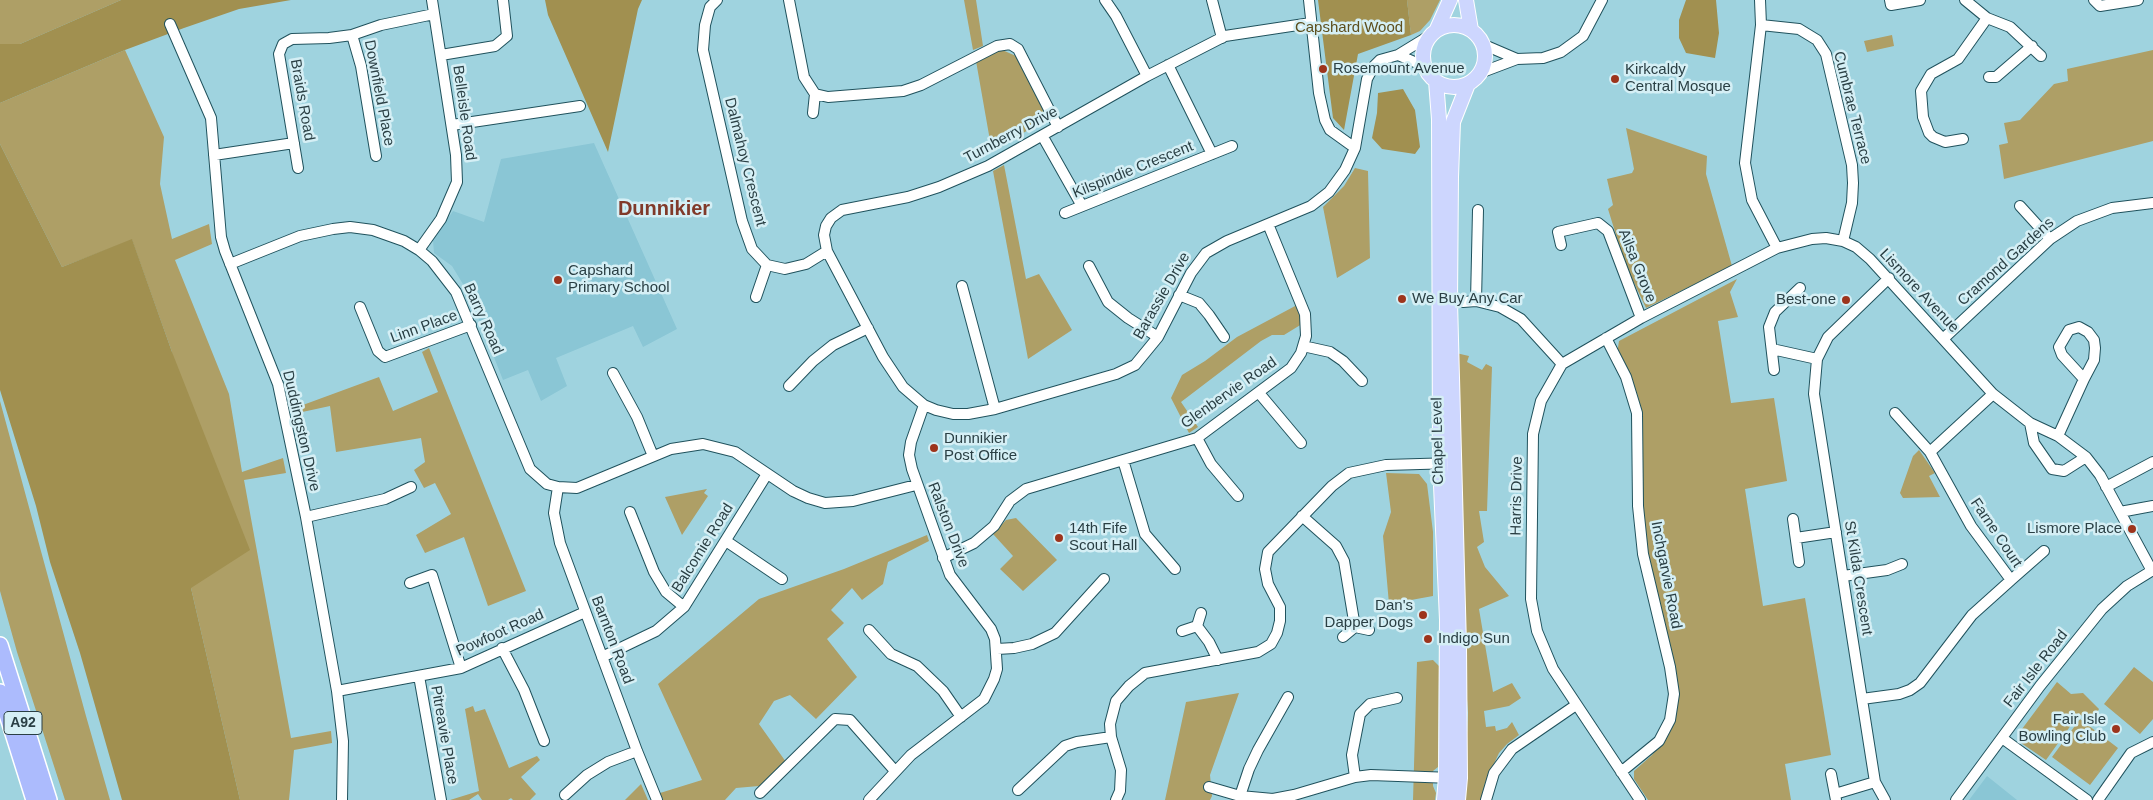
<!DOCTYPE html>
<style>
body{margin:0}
canvas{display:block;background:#9fd3df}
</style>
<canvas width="2153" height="800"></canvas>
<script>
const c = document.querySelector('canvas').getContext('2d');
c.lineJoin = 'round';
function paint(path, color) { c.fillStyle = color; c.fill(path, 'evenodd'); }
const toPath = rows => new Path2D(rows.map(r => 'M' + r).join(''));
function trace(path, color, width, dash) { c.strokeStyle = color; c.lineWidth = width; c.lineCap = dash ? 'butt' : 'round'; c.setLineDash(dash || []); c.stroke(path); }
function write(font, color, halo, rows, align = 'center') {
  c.font = font + ' Helvetica,sans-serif'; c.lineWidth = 5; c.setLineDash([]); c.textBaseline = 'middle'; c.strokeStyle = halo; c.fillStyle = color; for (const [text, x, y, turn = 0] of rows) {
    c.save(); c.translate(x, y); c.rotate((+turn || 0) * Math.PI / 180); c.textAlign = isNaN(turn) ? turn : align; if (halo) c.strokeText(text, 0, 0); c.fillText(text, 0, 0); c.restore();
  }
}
const built = toPath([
 [594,143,677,329,643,347,633,326,556,358,567,386,541,401,528,370,503,380,469,294,452,266,434,253,433,240,453,211,484,222,501,159],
 [1987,776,2017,800,1969,800]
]);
const green = toPath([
 [0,0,121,0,20,44,0,44],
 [964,0,976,0,983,46,973,50],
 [1407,0,1440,0,1430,20,1420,31,1411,35],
 [1892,35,1894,46,1867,52,1864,41],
 [1000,49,1016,56,1048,114,1043,121,992,152,976,61],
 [125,50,164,137,160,184,172,239,209,224,212,244,175,260,229,394,242,472,283,458,286,473,244,480,291,738,331,731,332,743,294,750,289,800,240,800,191,588,172,352,132,240,62,267,0,144,0,103],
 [2153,50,2153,141,2004,179,1999,145,2008,143,2004,123,2020,120,2054,84,2068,81,2067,69],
 [1626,128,1707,156,1706,174,1732,266,1646,308,1625,264,1608,209,1613,205,1607,179,1632,173,1634,169],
 [1004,165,1026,279,1039,274,1072,330,1028,359,993,171],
 [1355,168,1368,171,1370,258,1337,278,1323,207,1344,186],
 [1737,279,1730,292,1738,317,1718,321,1731,403,1774,398,1787,481,1745,489,1763,606,1805,598,1831,755,1785,764,1791,800,1648,800,1634,779,1634,771,1652,755,1668,735,1676,714,1679,689,1645,549,1642,519,1642,428,1638,396,1617,354,1619,341],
 [1297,305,1302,324,1284,335,1272,335,1261,341,1181,402,1198,427,1189,433,1171,398,1182,375,1205,361,1237,337],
 [429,348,526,591,488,606,464,537,425,553,416,535,451,514,435,483,424,488,414,470,425,462,421,438,336,452,330,406,293,414,292,409,379,377,393,411,438,392,422,352],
 [1456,353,1469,356,1467,362,1482,370,1486,364,1492,367,1487,511,1479,511,1484,542,1477,547,1485,567,1509,596,1479,609,1493,692,1512,683,1521,698,1509,706,1484,711,1486,727,1495,726,1496,731,1507,728,1512,722,1519,735,1507,744,1499,753,1485,783,1481,800,1464,800,1468,713,1463,645,1459,405],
 [0,401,86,716,110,800,65,800,17,652,0,591],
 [1919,450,1935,473,1929,476,1940,497,1903,498,1900,493,1913,456],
 [1386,473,1419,474,1427,484,1433,532,1433,596,1389,604,1383,536,1391,512],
 [707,489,704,493,708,496,682,535,665,497],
 [1016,518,1057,560,1023,591,1000,569,1013,556,993,534,1006,520],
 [927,535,929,541,888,562,883,584,862,600,852,588,831,610,844,623,827,639,857,677,816,719,790,695,774,701,759,724,786,762,759,786,736,788,725,800,663,800,660,793,702,780,658,684,759,599,844,569],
 [1433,660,1439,666,1438,767,1433,771,1433,786,1436,793,1435,800,1413,800,1417,662],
 [2134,667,2153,682,2153,719,2140,734,2104,704],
 [2057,682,2071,694,2083,693,2099,709,2092,722,2079,714,2046,760,2021,743,2022,729],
 [1239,693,1210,775,1212,796,1210,800,1165,800,1186,702],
 [473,706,475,712,485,709,509,768,537,756,540,760,521,777,536,794,530,800,513,800,511,798,508,800,482,800,478,794,469,800,450,800,479,791,465,709],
 [2080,719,2118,748,2090,785,2052,757],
 [641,784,648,800,625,800]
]);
const forest = toPath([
 [121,0,291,0,239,9,184,28,125,50,0,103,0,44,20,44],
 [545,0,642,0,638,9,608,152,548,15],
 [1318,0,1407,0,1411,35,1358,54,1344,130,1333,118],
 [1686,0,1716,0,1719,33,1715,58,1686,53,1679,38,1679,20],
 [1403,89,1415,110,1420,147,1415,154,1382,149,1372,138,1377,113,1378,93],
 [0,144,62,267,132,239,172,352,250,550,191,588,240,800,122,800,80,653,50,562,36,506,0,390]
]);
const minor = toPath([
 [717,0,710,7,705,25,703,50,742,221,752,249,767,265,785,269,806,264,827,251],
 [789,0,804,77,815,94,828,97,903,91,921,85,997,46,1010,44,1018,49,1058,127],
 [1105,0,1116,16,1147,76],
 [1212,0,1222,38],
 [1309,0,1319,93,1325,120,1330,130,1355,148],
 [1760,0,1761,25,1745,163,1752,200,1777,248],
 [1890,0,1891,5,1920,0],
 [1965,0,1987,18,2010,27,2041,56],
 [2094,0,2100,6,2138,0],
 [1311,23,1225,36,1147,76,988,166,939,187,908,197,842,210,831,218,826,226,824,235,827,251,883,357,903,387,924,405,936,410,953,414,968,414,995,409,1116,374,1135,365,1158,337,1191,273,1206,253,1227,241,1311,206,1329,192,1345,170,1355,148,1367,79,1374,66,1380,60,1398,55,1429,36],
 [170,24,211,118,221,237,225,251,278,384,306,517,337,691,343,741,342,800],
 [1761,25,1799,29,1817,40,1826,54,1852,165,1853,183,1852,203,1843,241],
 [352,35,361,66,376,156],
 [1482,44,1517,59],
 [441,55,495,46,507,36,503,0],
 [1398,55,1424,66],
 [1168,65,1212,154],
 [1480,73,1517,59,1543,58,1561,52,1583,36,1602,0],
 [1989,77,1996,77,2032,46],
 [813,113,815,94],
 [452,125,580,106],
 [1043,137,1082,206],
 [1963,139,1945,142,1933,137,1929,133,1923,117,1921,91,1931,74,1958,59,1987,18],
 [214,155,294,143],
 [298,168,279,54,283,44,292,39,329,38,352,35,381,25,434,14],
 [2020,206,2050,239],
 [1065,213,1232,146],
 [1561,245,1558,232,1598,223,1608,231,1641,318],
 [419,250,441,219,457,182,456,155,432,0],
 [230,264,300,236,333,229,350,227,373,230,404,241,419,250,432,261,456,292,530,469,547,484,558,487,577,488,671,449,703,444,735,452,793,491,808,498,825,503,853,501,916,485],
 [1089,266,1108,302,1128,318,1158,337],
 [962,286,995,409],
 [1179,295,1199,303,1209,315,1224,337],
 [756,297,767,265],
 [1476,301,1478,210],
 [1463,302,1476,301,1500,307,1521,319,1562,364],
 [360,307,378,351,385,357,471,325],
 [1606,338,1626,377,1637,413,1638,506,1643,554,1670,667,1674,694,1670,720,1659,741,1621,772],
 [1943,339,2050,239,2077,221,2112,208,2153,203],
 [1303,346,1330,352,1343,361,1362,381],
 [1772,349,1817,359],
 [1774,370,1769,327,1775,312,1800,288],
 [613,373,637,417,653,456],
 [789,386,813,361,833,345,868,328],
 [1259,393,1301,443],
 [2030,423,2034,443,2052,469,2064,471,2086,457],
 [2058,436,2084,379,2062,355,2059,347,2069,330,2079,327,2088,332,2094,340,2095,348,2094,360,2084,379],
 [1197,438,1211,464,1238,496],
 [1930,452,1993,394],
 [1123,460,1145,534,1175,569],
 [558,487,554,513,560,543,637,751,657,800],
 [2106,487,2153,462],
 [630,512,654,572,666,592,684,607],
 [2120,512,2153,506],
 [1302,516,1336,546,1344,561,1355,627],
 [306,517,385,499,411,487],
 [1793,519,1799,562],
 [1796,538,1836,532],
 [726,541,782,579],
 [943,558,974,543,994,526,1010,501,1026,489,1197,438,1291,368,1301,353,1306,336,1305,314,1268,224],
 [1843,576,1887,570,1902,564],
 [2011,580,2044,551],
 [410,583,432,575,461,668],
 [1197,626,1209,642,1218,660],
 [869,630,891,654,917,666,943,691,961,717],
 [1182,631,1197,626,1201,613],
 [1343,637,1355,627,1369,630],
 [502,648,524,690,544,741],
 [997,649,1014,648,1032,644,1055,633,1104,579],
 [602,657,656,631,684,607,767,474],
 [419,676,441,800],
 [337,691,461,668,585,612],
 [1862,699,1899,694,1910,690,1920,683,1972,615,2011,580,1971,526,1930,452,1895,413],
 [2002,738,2087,800],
 [1831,774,1836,800],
 [1355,777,1352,755,1360,714,1370,704,1397,698],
 [1209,787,1240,796,1273,799,1294,795,1355,777,1371,775,1452,778],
 [1018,790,1065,746,1077,742,1111,737],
 [760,793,835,719,850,720,895,771],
 [1835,794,1875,782],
 [565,795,587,775,608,762,637,751],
 [1240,796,1249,769,1258,750,1288,697],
 [869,800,911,755,984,699,994,679,997,669,995,639,991,629,950,575,912,469,909,455,911,442,924,405],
 [1116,800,1120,791,1121,770,1111,737,1110,724,1116,701,1129,686,1145,673,1258,652,1271,644,1277,633,1280,621,1280,607,1268,584,1265,569,1268,552,1332,486,1349,473,1386,465,1454,463],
 [1486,800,1494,773,1512,749,1576,705],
 [1640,800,1553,669,1537,631,1531,599,1533,434,1541,401,1562,364,1641,318,1777,248,1812,239,1826,238,1843,241,1856,247,1870,259,1993,394,2030,423,2058,436,2086,457,2100,475,2152,571],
 [1885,800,1875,782,1814,394,1817,359,1828,337,1889,278],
 [1956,800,2040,686,2102,609,2127,586,2153,570],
 [2098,800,2131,753,2153,742]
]);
const major = toPath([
 [1466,0,1471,30],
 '1423 56a31 31 0 1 1 62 0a31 31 0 1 1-62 0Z',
 [1437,29,1450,0],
 [1436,81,1439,119,1440,463,1447,620,1446,777,1444,800],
 [1458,800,1460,778,1459,646,1450,301,1451,177,1453,122,1468,84]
]);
const highway = toPath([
 [0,645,49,800],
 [0,692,34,800]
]);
const markers = [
 [1323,69,5,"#9d341c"],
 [1615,79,5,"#9d341c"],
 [558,280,5,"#9d341c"],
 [1402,299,5,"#9d341c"],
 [1846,300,5,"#9d341c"],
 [934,448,5,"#9d341c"],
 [2132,529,5,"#9d341c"],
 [1059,538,5,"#9d341c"],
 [1423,615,5,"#9d341c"],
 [1428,639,5,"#9d341c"],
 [2116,729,5,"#9d341c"]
];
const shields = [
 [23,723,38]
];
const shieldNames = [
 ["A92",23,723]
];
const parkNames = [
 ["Capshard Wood",1349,28]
];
const poiNames = [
 ["Rosemount Avenue",1333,69],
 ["Kirkcaldy",1625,70],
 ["Central Mosque",1625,87],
 ["Capshard",568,271],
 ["Primary School",568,288],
 ["We Buy Any Car",1412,299],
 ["Best-one",1836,300,"right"],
 ["Dunnikier",944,439],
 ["Post Office",944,456],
 ["14th Fife",1069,529],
 ["Scout Hall",1069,546],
 ["Lismore Place",2122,529,"right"],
 ["Dan's",1413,606,"right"],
 ["Dapper Dogs",1413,623,"right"],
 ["Indigo Sun",1438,639],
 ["Fair Isle",2106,720,"right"],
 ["Bowling Club",2106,737,"right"]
];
const streetNames = [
 ["Downfield Place",379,93,79],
 ["Braids Road",302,100,80],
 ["Cumbrae Terrace",1852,108,76],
 ["Belleisle Road",464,113,82],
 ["Turnberry Drive",1011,135,-28],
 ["Dalmahoy Crescent",745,162,76],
 ["Kilspindie Crescent",1133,170,-22],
 ["Cramond Gardens",2006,262,-42],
 ["Ailsa Grove",1637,266,68],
 ["Lismore Avenue",1919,291,47],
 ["Barassie Drive",1162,296,-60],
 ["Barry Road",483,319,66],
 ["Linn Place",424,327,-20],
 ["Glenbervie Road",1229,393,-35],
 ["Duddingston Drive",301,431,77],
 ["Chapel Level",1438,441,-91],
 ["Harris Drive",1517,496,-89],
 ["Ralston Drive",948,525,69],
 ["Farne Court",1996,533,56],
 ["Balcomie Road",703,548,-58],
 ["Inchgarvie Road",1666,575,79],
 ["St Kilda Crescent",1858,578,81],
 ["Powfoot Road",500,633,-24],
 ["Barnton Road",612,640,69],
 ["Fair Isle Road",2036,669,-52],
 ["Pitreavie Place",444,735,80]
];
const districtNames = [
 ["Dunnikier",664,209]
];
paint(built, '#8ac6d5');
paint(green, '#ae9f66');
paint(forest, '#a19050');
trace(minor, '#20525d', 12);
trace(major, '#fff', 16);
trace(highway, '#fff', 18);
trace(minor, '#fff', 10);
trace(major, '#cdd6fe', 14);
trace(highway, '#acbbfd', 15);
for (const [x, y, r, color] of markers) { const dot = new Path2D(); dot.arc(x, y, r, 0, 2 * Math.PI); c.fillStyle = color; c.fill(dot); trace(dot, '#d5eff5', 2); }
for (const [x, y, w] of shields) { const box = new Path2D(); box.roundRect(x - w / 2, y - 11.5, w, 23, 4); c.fillStyle = '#d5eff5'; c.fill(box); trace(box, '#2a3f44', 1); }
write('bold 14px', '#2a3f44', null, shieldNames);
write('15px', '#5d4f1e', '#d5eff5', parkNames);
write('15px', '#2a3f44', '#d5eff5', poiNames, 'left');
write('15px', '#2a3f44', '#d5eff5', streetNames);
write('bold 20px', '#803a2a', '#d5eff5', districtNames);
</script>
